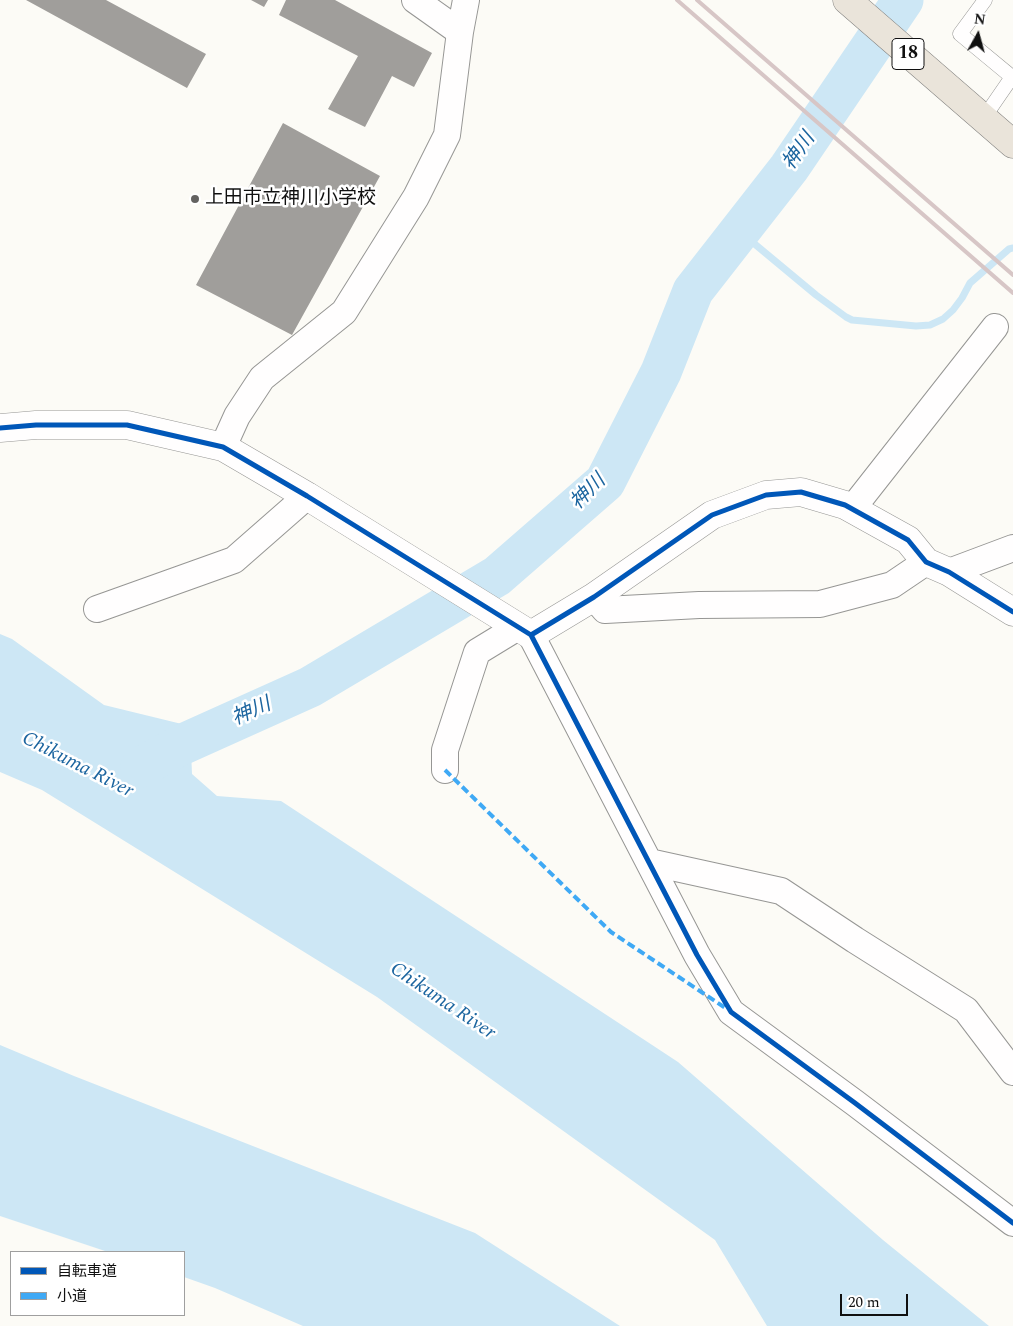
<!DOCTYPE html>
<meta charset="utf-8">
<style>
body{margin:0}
#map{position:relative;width:1013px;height:1326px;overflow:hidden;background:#fcfbf6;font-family:Spectral,"Noto Sans JP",serif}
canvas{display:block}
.legend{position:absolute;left:10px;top:1251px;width:175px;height:65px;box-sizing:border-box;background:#fff;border:1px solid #9f9f9f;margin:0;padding:6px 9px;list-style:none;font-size:15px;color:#101010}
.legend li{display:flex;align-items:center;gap:10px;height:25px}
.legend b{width:25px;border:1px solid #9f9f9f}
.north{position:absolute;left:953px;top:10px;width:50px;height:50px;-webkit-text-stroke:4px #fff;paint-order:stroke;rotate:7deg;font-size:14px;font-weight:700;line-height:20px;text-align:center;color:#101010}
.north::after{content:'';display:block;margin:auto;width:18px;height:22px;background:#101010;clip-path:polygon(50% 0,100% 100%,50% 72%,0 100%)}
.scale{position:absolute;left:840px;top:1294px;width:68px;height:22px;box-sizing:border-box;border:2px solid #101010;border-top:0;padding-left:6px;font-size:15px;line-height:18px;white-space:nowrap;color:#101010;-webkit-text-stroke:4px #fff;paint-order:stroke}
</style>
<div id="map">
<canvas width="1013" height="1326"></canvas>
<ul class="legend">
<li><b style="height:6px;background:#0057b8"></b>自転車道</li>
<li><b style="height:6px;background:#3fa9f5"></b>小道</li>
</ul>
<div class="north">N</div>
<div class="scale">20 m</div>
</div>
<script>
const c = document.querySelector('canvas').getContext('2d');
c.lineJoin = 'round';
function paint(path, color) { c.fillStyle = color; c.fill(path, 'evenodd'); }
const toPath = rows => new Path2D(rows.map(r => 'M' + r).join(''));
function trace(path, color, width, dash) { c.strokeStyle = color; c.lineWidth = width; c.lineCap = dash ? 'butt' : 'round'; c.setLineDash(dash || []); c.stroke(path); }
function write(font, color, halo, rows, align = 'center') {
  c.font = font + ' Spectral,"Noto Sans JP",serif'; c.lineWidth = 5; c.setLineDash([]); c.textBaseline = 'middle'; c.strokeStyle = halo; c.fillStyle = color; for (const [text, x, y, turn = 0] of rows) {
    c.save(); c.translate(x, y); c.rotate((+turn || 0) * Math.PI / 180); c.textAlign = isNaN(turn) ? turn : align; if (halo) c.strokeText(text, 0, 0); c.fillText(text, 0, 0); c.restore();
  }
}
const water = toPath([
 [0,634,12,639,104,705,190,726,192,774,217,796,281,801,678,1062,883,1240,989,1326,767,1326,715,1240,377,997,42,790,0,772],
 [0,1045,74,1076,475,1233,620,1326,303,1326,215,1288,184,1277,184,1252,108,1252,0,1216]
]);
const stream = toPath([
 [739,231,816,295,846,317,852,320,916,326,930,325,943,319,953,310,962,298,970,283,1009,249,1013,248]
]);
const river = toPath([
 [141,767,181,745,310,687,497,576,605,482,661,372,693,291,789,168,903,0]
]);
const building = toPath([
 [26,0,106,0,206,54,187,88],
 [251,0,268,0,264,7],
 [286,0,335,0,432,53,414,87,392,76,365,127,328,109,358,56,279,15],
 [283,123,380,176,292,335,196,285]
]);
const service = toPath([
 [983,119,1012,77,960,34,985,0]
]);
const minor = toPath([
 [415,0,460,32],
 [223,447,237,416,262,378,344,312,416,197,447,135,460,32,466,0],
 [852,509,995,327],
 [949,572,1013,548],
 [594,597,605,610,699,605,820,604,892,585,926,562],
 [97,609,234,560,307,496],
 [531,635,697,955,731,1012,855,1103,1013,1223],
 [445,770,445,750,477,652,518,627],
 [649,862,781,891,855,940,966,1010,1013,1072]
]);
const tertiary = toPath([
 [0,428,36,425,127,425,223,447,307,496,531,635,594,597,712,515,766,495,801,492,845,505,908,540,926,562,949,572,1013,612]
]);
const trunk = toPath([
 [847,0,1013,144]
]);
const rail = toPath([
 [677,0,1013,293],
 [697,0,1013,275]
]);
const quiet = toPath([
 [445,770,611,932,727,1009]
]);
const cycleway = toPath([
 [0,428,36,425,127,425,223,447,307,496,531,635,697,955,731,1012,855,1103,1013,1223],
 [531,635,594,597,712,515,766,495,801,492,845,505,908,540,926,562,949,572,1013,612]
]);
const markers = [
 [195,199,5,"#636260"]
];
const shields = [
 [908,54,32]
];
const shieldNames = [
 ["18",908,54]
];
const poiNames = [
 ["上田市立神川小学校",205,199]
];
const waterNames = [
 ["神川",800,152,-55],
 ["神川",589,493,-45],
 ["神川",252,713,-24],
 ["Chikuma River",77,766,27],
 ["Chikuma River",442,1002,34]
];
paint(water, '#cde7f5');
trace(stream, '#cde7f5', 7);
trace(river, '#cde7f5', 41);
paint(building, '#a09e9b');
trace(service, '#969694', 15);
trace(minor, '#969694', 28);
trace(tertiary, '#969694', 29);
trace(trunk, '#848381', 29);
trace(service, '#fffefe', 14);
trace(minor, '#fffefe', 26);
trace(tertiary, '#fffefe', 28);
trace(trunk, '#eae4da', 28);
trace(rail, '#d7c6c6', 4);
trace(quiet, '#3fa9f5', 4, [8, 4]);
trace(cycleway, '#0057b8', 5);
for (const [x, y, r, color] of markers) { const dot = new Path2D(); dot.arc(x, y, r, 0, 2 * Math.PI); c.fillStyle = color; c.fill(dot); trace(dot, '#fff', 2); }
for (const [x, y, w] of shields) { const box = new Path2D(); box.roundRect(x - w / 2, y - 15.5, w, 31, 4); c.fillStyle = '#fff'; c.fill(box); trace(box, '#101010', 1); }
write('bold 18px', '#101010', null, shieldNames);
write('19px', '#101010', '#fff', poiNames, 'left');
write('italic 20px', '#1c659f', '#fff', waterNames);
</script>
